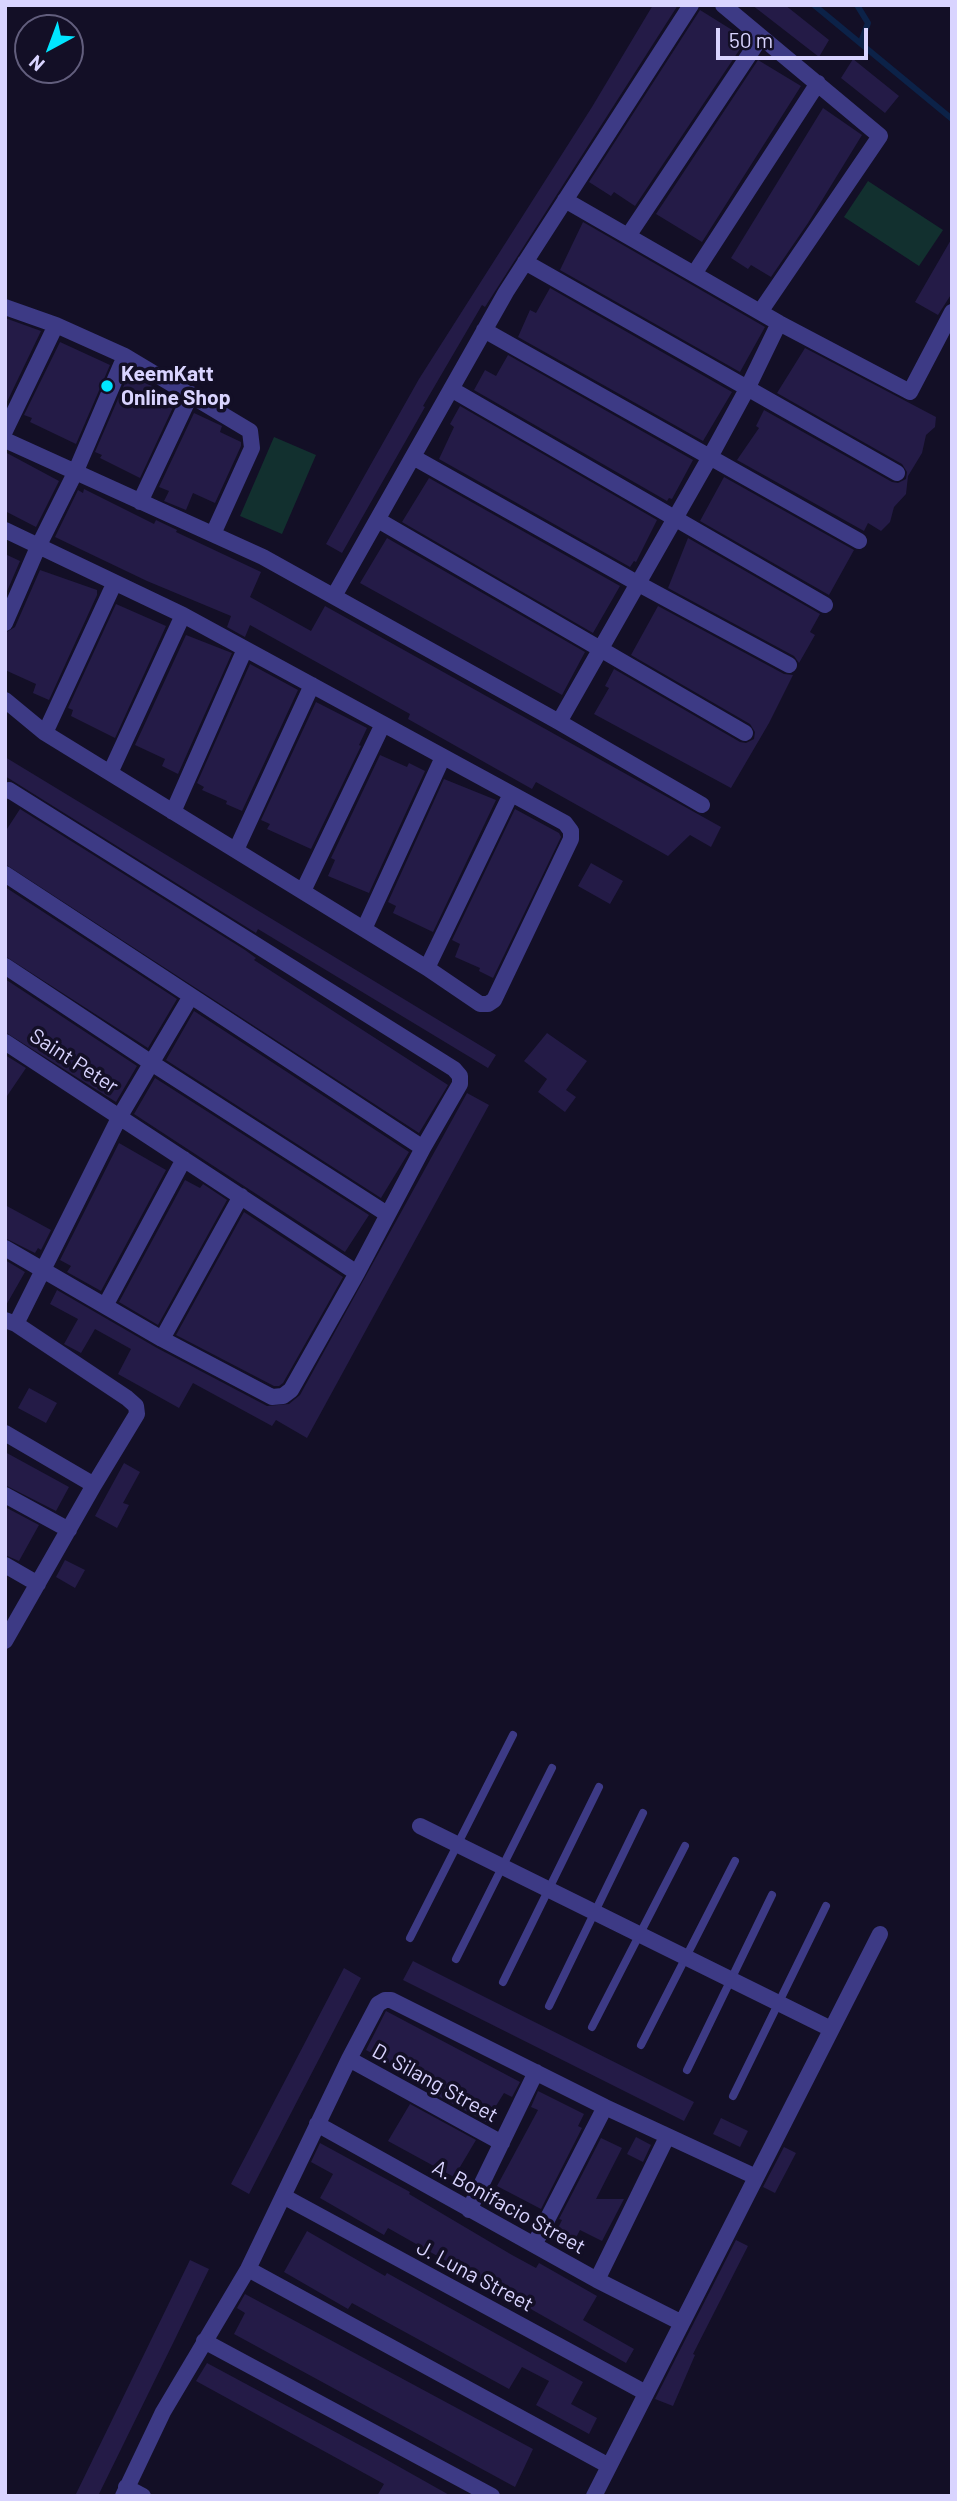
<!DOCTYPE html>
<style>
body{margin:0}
#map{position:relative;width:957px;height:2501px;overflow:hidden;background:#130f26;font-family:Barlow,sans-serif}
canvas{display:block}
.frame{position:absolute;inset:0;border:7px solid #d9d4ff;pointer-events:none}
.north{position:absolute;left:14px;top:14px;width:70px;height:70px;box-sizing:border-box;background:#130f26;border:2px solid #625e7d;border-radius:50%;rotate:221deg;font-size:19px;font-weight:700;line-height:28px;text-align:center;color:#d9d4ff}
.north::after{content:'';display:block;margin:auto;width:24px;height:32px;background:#00e5ff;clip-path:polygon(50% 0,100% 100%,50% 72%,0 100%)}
.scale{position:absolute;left:716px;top:28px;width:152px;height:32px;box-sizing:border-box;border:4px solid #d9d4ff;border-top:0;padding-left:9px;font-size:21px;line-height:24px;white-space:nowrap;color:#d9d4ff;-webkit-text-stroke:5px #130f26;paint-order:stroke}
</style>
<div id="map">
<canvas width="957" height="2501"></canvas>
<div class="frame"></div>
<div class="north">N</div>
<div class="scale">50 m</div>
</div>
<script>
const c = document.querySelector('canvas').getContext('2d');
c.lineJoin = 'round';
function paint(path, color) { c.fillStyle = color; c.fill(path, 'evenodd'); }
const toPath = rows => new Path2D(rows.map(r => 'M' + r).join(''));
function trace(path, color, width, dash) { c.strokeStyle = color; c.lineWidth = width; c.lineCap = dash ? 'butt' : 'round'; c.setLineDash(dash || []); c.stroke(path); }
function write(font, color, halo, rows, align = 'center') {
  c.font = font + ' Barlow,sans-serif'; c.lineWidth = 7; c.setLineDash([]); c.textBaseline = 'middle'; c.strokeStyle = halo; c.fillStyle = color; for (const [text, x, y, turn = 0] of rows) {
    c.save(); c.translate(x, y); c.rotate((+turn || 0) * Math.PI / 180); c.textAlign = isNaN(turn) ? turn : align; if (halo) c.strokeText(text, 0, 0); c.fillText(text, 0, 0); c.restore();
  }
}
const green = toPath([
 [868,181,943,230,919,266,844,217],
 [274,437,316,455,282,534,240,516]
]);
const stream = toPath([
 [814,5,952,119],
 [857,5,868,23,861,42]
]);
const building = toPath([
 [653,5,678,5,485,307,482,305,423,406,425,407,342,553,326,544,419,379,592,107],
 [752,5,785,5,829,40,819,57],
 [700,10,745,38,739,48,740,49,635,206,614,192,611,196,589,182],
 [853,59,899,96,885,113,841,78],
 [758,60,801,86,702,242,656,214],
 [823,108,862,135,808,223,771,277,751,265,748,269,731,258],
 [583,222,765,327,740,372,560,270],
 [952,238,952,293,938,315,915,302],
 [550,288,732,392,703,441,518,337,530,310,536,313],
 [5,318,41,331,5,406],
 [60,342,110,365,76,444,30,422,32,418,24,415],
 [805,348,936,417,935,427,926,435,922,453,908,476,906,494,894,507,890,522,881,531,868,523,864,531,737,460,759,428,756,426,764,410,892,482,898,483,906,479,907,472,902,464,777,393],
 [508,355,693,460,672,499,669,498,667,501,474,390,485,370,496,376],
 [128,376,157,388,156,391,176,401,140,478,100,458,102,455,95,452],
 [460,406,657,520,636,562,634,561,630,567,439,459,454,427,450,424],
 [194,413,222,426,220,432,241,442,241,446,215,503,193,493,186,510,164,501,169,491,159,487],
 [5,452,59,481,36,527,5,511],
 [724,477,854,550,829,595,700,521],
 [429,478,620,586,593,633,402,522],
 [84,489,154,524,156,520,177,530,176,532,261,572,250,597,311,631,325,606,721,827,711,847,690,835,668,856,536,782,532,789,408,719,410,714,250,625,245,637,227,627,231,616,147,581,55,537,78,490,83,493],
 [387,538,585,652,562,695,360,583],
 [688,538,820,614,810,632,815,635,799,663,794,656,668,588],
 [5,554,20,561,5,596],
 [40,570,97,590,97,595,49,700,33,693,36,684,5,670,5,633,15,627],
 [116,604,166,626,115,738,71,716,73,710,68,708],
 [658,606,784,674,793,675,769,723,731,788,594,714,609,688,605,686,614,669,740,742,746,743,754,739,755,732,750,724,631,655],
 [186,635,232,653,178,774,162,766,165,759,135,745],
 [250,664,298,690,242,811,226,804,227,801,202,790,204,787,197,783],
 [316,702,367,728,359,745,361,746,311,849,267,829,270,824,261,820],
 [380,755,407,767,409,763,425,771,369,893,328,876,335,860,331,858],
 [5,757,496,1055,488,1068,258,929,256,933,5,776],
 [444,779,496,800,433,932,393,913,396,906,388,902],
 [20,809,245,950,256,958,254,960,448,1085,419,1133,5,864,5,832],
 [515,809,559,833,561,837,493,978,479,971,480,968,455,957,460,944,452,940],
 [591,863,623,881,610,904,578,886],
 [5,887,177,999,148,1048,5,956],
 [5,979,137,1066,116,1102,5,1032],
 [194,1011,409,1152,381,1198,166,1060],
 [547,1033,587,1061,566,1090,576,1097,565,1112,538,1092,547,1079,524,1061],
 [5,1055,26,1068,5,1099],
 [155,1078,369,1215,345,1252,134,1114],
 [467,1093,489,1105,307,1438,276,1420,272,1426,193,1383,179,1408,118,1374,131,1349,95,1329,81,1353,64,1344,78,1319,50,1304,57,1290,157,1348,267,1406,289,1404,300,1395],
 [119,1143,166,1170,101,1291,67,1272,71,1266,60,1260],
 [185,1180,200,1188,203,1184,227,1200,158,1325,119,1302],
 [5,1205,51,1230,41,1250,38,1248,35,1253,5,1238],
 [244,1212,343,1277,283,1383,279,1386,274,1386,176,1335],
 [5,1260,25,1272,5,1307],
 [29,1388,57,1403,46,1423,18,1408],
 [5,1452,69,1487,56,1511,5,1485],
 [124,1463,140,1472,123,1503,129,1505,117,1528,95,1516],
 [5,1507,39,1525,19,1561,5,1555],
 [65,1560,85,1570,75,1588,56,1577],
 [413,1961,694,2102,684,2121,403,1980],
 [344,1968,361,1978,249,2194,231,2184],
 [386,2011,520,2082,512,2097,504,2093,486,2122,420,2086,423,2081,366,2050],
 [538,2091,584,2114,578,2126,582,2128,541,2209,497,2186,538,2110,531,2107],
 [410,2104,476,2140,454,2177,388,2141],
 [721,2118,748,2131,740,2147,713,2134],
 [636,2137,651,2145,643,2162,627,2154],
 [601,2138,622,2148,596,2199,624,2199,602,2241,580,2230,572,2245,554,2236,562,2220,559,2219],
 [320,2143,410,2192,409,2194,512,2255,536,2268,539,2263,597,2296,583,2320,634,2349,626,2363,388,2228,384,2235,320,2198,333,2174,311,2162],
 [784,2147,796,2153,775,2193,763,2187],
 [307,2231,385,2276,387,2273,583,2382,571,2404,597,2418,589,2434,536,2405,549,2381,522,2367,509,2389,352,2303,348,2309,284,2272],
 [736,2240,748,2246,693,2354,695,2355,673,2406,655,2399],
 [190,2260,209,2269,176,2337,98,2496,75,2496],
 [245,2294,533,2449,515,2487,234,2334,245,2313,237,2308],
 [207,2363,380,2456,451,2496,377,2496,384,2484,196,2381]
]);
const lane = toPath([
 [410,1938,513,1735],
 [456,1959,552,1768],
 [503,1982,599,1787],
 [549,2006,643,1813],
 [592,2027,685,1846],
 [641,2045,735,1861],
 [687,2070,772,1895],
 [733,2096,826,1906]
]);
const street = toPath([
 [723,5,880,136,760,312],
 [565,200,779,323,910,392,952,312],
 [628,236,761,37],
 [525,262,897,473],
 [694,274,818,83],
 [5,307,56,325,125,356,75,473,38,547,5,623],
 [484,330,859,541],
 [125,356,250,431,252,448,213,534],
 [451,389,825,605],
 [5,431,56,325],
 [5,440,263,557,559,722,702,805],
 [413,457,637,583,789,665],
 [140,502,191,394],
 [378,520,745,733],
 [5,530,183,615,565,823,571,831,571,839,494,1000,488,1004,480,1004,427,968,45,733,5,700],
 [334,596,506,292,691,5],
 [559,722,710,457,747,389,779,323],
 [45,733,114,584],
 [110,773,183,615],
 [5,791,9,790,454,1069,460,1076,460,1084,423,1148,357,1273,291,1390,283,1396,272,1397,162,1339,5,1248],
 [173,812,245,649],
 [236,850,312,685],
 [5,874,423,1148],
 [303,891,383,724],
 [364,929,443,757],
 [5,966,150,1062,387,1214],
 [427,968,511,794],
 [5,1042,357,1273],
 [105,1306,184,1159],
 [5,1320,16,1324,127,1398,136,1406,137,1414,94,1485,5,1641],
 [16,1324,120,1116,191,996],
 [162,1339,241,1196],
 [5,1433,94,1485],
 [5,1495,69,1530],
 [5,1565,38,1584],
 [420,1826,831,2029],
 [349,2059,502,2143],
 [317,2124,597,2280,682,2323],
 [283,2196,646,2393],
 [469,2210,536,2072],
 [534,2245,605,2107],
 [248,2269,609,2466],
 [597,2280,667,2137],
 [204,2341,492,2496],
 [126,2487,143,2496],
 [123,2496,163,2412,248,2269,349,2059,378,2004,385,2000,391,2000,605,2107,756,2177],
 [594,2496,880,1934]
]);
const markers = [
 [107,386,7,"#00e5ff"]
];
const poiNames = [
 ["KeemKatt",121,374],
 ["Online Shop",121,398]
];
const streetNames = [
 ["Saint Peter",74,1061,33],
 ["D. Silang Street",435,2083,29],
 ["A. Bonifacio Street",509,2207,29],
 ["J. Luna Street",475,2276,28]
];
paint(green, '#12302f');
trace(stream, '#0c2248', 6);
paint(building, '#241b47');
trace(lane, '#3d3a85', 8);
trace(street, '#3d3a85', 16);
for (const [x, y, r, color] of markers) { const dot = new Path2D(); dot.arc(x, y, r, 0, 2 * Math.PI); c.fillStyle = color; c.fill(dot); trace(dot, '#130f26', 2.5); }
write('bold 21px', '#d9d4ff', '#130f26', poiNames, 'left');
write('21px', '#d9d4ff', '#130f26', streetNames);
</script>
